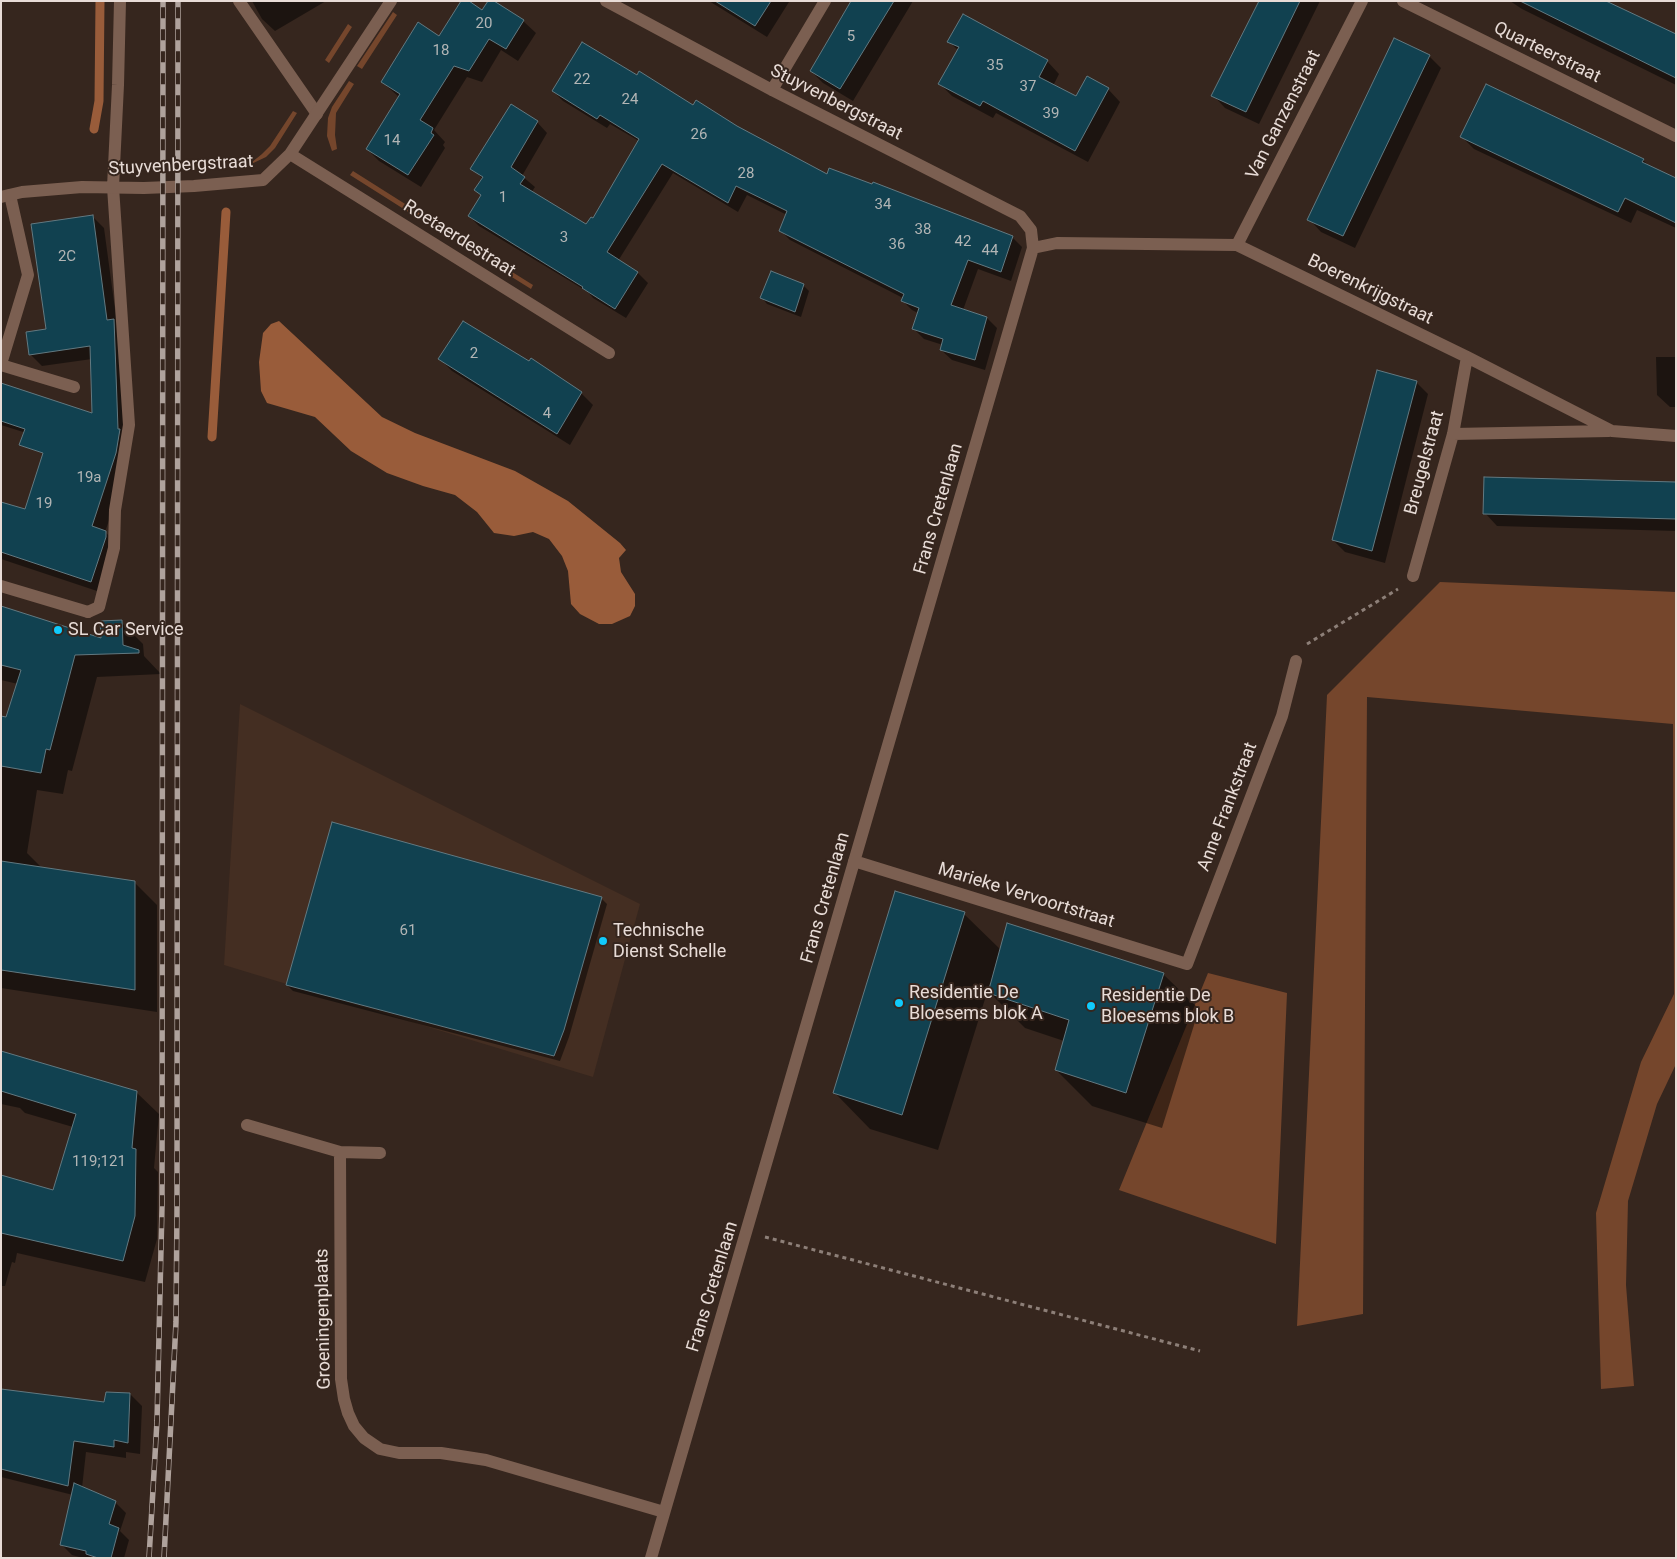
<!DOCTYPE html>
<style>
body{margin:0}
#map{position:relative;width:1677px;height:1559px;overflow:hidden;background:#36261e;font-family:Roboto,sans-serif}
canvas{display:block}
.frame{position:absolute;inset:0;border:2px solid #e8dcd7;pointer-events:none}
</style>
<div id="map">
<canvas width="1677" height="1559"></canvas>
<div class="frame"></div>
</div>
<script>
const c = document.querySelector('canvas').getContext('2d');
c.lineJoin = 'round';
function paint(path, color) { c.fillStyle = color; c.fill(path, 'evenodd'); }
const toPath = rows => new Path2D(rows.map(r => 'M' + r).join(''));
function trace(path, color, width, dash) { c.strokeStyle = color; c.lineWidth = width; c.lineCap = dash ? 'butt' : 'round'; c.setLineDash(dash || []); c.stroke(path); }
function write(font, color, halo, rows, align = 'center') {
  c.font = font + ' Roboto,sans-serif'; c.lineWidth = 4; c.setLineDash([]); c.textBaseline = 'middle'; c.strokeStyle = halo; c.fillStyle = color; for (const [text, x, y, turn = 0] of rows) {
    c.save(); c.translate(x, y); c.rotate((+turn || 0) * Math.PI / 180); c.textAlign = isNaN(turn) ? turn : align; if (halo) c.strokeText(text, 0, 0); c.fillText(text, 0, 0); c.restore();
  }
}
const built = toPath([
 [240,704,640,904,593,1077,224,965]
]);
const green = toPath([
 [393,12,397,15,362,69,357,66],
 [348,24,352,27,329,63,325,60],
 [349,81,354,84,336,113,335,135,337,149,332,151,327,136,328,118,332,107],
 [293,111,297,113,275,148,266,157,247,166,262,154,270,146],
 [353,171,451,233,448,237,350,175],
 [461,240,533,285,531,289,459,244],
 [1440,582,1676,592,1676,1064,1657,1104,1628,1201,1626,1285,1634,1386,1601,1389,1596,1213,1641,1062,1674,994,1673,724,1367,697,1363,1314,1297,1326,1327,695],
 [1208,973,1287,993,1276,1244,1119,1190]
]);
const water = toPath([
 [279,321,382,417,415,433,515,471,568,501,620,543,626,550,619,558,621,572,635,594,635,606,630,616,612,624,599,624,580,614,571,604,568,571,562,556,549,539,533,532,514,536,494,533,477,512,455,495,423,486,387,473,351,451,315,417,267,403,261,391,259,362,263,333,271,324]
]);
const shadow = toPath([
 [252,1,326,1,275,31,262,19],
 [492,1,523,21,536,33,518,61,501,50,482,82,467,77,434,130,445,142,443,145,445,148,421,187,379,161,367,149,399,97,382,82,440,37,483,11],
 [709,1,789,1,789,2,767,37],
 [853,1,913,1,853,101,823,83,811,71],
 [1261,1,1320,1,1259,124,1225,108,1213,95],
 [1510,1,1610,2,1615,7,1676,36,1676,85,1522,9],
 [949,42,1047,61,1059,74,1053,86,1076,98,1108,89,1120,102,1088,162,996,113,993,118,952,96,940,84,959,51],
 [1429,56,1441,68,1355,248,1321,232,1309,219],
 [637,77,827,176,1012,237,1022,247,1011,281,978,269,963,310,987,318,997,328,985,370,952,360,941,350,943,345,924,339,914,329,918,313,912,310,902,300,903,298,790,240,780,230,787,215,747,195,738,212,673,173,618,261,638,273,648,283,626,318,593,298,588,292,479,226,469,216,482,196,483,179,472,168,512,106,537,122,547,133,522,176,535,187,531,193,587,226,593,220,639,141,610,124,607,128,563,101,553,91],
 [1462,137,1643,160,1651,168,1676,180,1676,228,1637,210,1631,223,1474,149],
 [92,216,104,228,117,324,128,465,105,532,118,544,103,593,1,559,1,504,26,510,93,415,92,359,42,366,30,354,47,330],
 [803,285,809,291,801,317,767,304,762,298],
 [1656,357,1676,357,1676,407,1670,407,1657,395],
 [440,359,581,393,593,405,570,445,452,371],
 [1416,382,1428,394,1385,563,1345,552,1333,540],
 [1,384,42,438,1,425],
 [1676,484,1676,531,1497,526,1485,513],
 [1,608,102,640,121,622,143,644,144,656,161,674,97,677,72,771,68,770,63,794,37,790,27,853,43,869,135,883,157,905,157,1012,1,988,1,717,7,718,18,684,1,680],
 [601,898,607,904,569,1037,560,1061,293,991,287,985],
 [964,914,1001,950,1163,974,1199,1009,1162,1128,1092,1106,1056,1070,1064,1041,1025,1028,989,992,992,983,990,983,938,1150,870,1129,835,1093],
 [1,1052,136,1092,159,1114,154,1168,158,1172,157,1239,145,1282,17,1253,15,1263,12,1262,5,1286,1,1286,1,1176,54,1191,73,1127,25,1113,20,1108,1,1104],
 [1,1391,106,1403,130,1394,142,1406,140,1454,126,1452,126,1458,86,1452,82,1488,115,1502,126,1513,120,1531,129,1540,124,1558,83,1558,72,1555,62,1545,73,1495,1,1477]
]);
const stream = toPath([
 [94,129,99,101,100,1],
 [212,437,226,212]
]);
const building = toPath([
 [461,1,469,1,482,10,488,1,494,1,524,20,506,49,489,39,469,71,454,66,420,120,433,128,431,133,434,135,408,175,366,149,400,94,381,82,418,22,439,36,461,1],
 [715,1,771,1,755,26,715,1],
 [851,1,894,1,840,89,810,71,851,1],
 [1259,1,1300,1,1246,112,1211,96,1259,1],
 [1520,1,1606,1,1676,34,1676,78,1520,1],
 [963,14,1048,60,1039,77,1076,96,1087,76,1109,88,1075,151,983,101,980,106,938,84,959,47,947,42,963,14],
 [1394,38,1430,55,1343,236,1307,220,1394,38],
 [582,42,637,75,639,71,693,105,696,100,737,126,827,174,829,168,872,184,873,182,1013,236,1001,272,968,260,951,305,987,317,975,360,940,350,943,339,912,329,919,308,901,301,904,294,779,231,787,211,736,186,728,203,662,164,607,252,638,272,615,309,582,288,583,287,468,216,481,195,474,190,483,177,470,169,511,104,538,121,511,167,525,177,520,184,586,224,591,217,593,218,639,139,600,115,597,119,552,91,582,42],
 [1486,84,1644,159,1642,162,1676,178,1676,223,1625,198,1618,212,1460,137,1486,84],
 [93,215,107,320,114,319,118,429,120,429,116,453,92,526,106,531,106,537,91,582,1,552,1,502,25,509,43,453,19,445,25,429,1,421,1,383,92,413,90,346,29,355,26,332,46,329,31,224,93,215],
 [771,271,804,284,795,312,760,298,771,271],
 [463,321,529,361,531,358,582,392,557,434,438,359,463,321],
 [1377,370,1417,381,1372,551,1332,540,1377,370],
 [1484,477,1676,482,1676,519,1483,514,1484,477],
 [1,606,101,638,100,621,122,620,123,645,139,650,139,653,75,655,50,750,46,749,41,773,1,766,1,716,6,717,21,670,1,665,1,606],
 [332,822,602,897,564,1030,554,1056,286,985,332,822],
 [1,861,135,881,135,990,1,970,1,861],
 [895,891,965,912,902,1115,833,1093,895,891],
 [1007,923,1164,973,1126,1093,1055,1070,1069,1020,988,993,1007,923],
 [1,1051,137,1091,132,1148,136,1149,135,1216,123,1261,1,1233,1,1175,53,1190,76,1114,1,1091,1,1051],
 [1,1389,104,1402,106,1392,130,1393,128,1443,114,1440,114,1447,74,1441,68,1486,1,1469,1,1389],
 [74,1483,116,1501,109,1524,119,1528,111,1558,98,1558,86,1554,86,1551,60,1545,74,1483]
]);
const path = toPath([
 [1307,644,1398,589],
 [765,1237,1200,1351]
]);
const lane = toPath([
 [239,1,317,114],
 [1,364,28,275,10,195],
 [1,365,74,387],
 [88,612,99,607,114,548,115,510,129,425,113,187]
]);
const street = toPath([
 [606,1,772,90,1020,216,1031,230,1033,248,651,1558],
 [1403,1,1676,136],
 [772,90,825,1],
 [290,154,609,353],
 [113,187,118,85,120,1],
 [1,197,22,192,82,187,144,188,194,186,263,180,290,154,391,1],
 [1237,245,1362,1],
 [1033,248,1057,243,1237,245,1467,357,1612,431,1676,436],
 [1453,434,1609,431],
 [1413,576,1453,434,1467,357],
 [1,586,88,612],
 [854,861,1187,964,1282,716,1296,661],
 [247,1125,340,1152,341,1379,344,1399,348,1413,354,1426,364,1438,380,1449,399,1453,441,1453,486,1460,664,1512],
 [340,1152,380,1153]
]);
const rail = toPath([
 [149,1558,157,1421,162,1207,163,1],
 [164,1558,176,1322,177,1209,178,1]
]);
const markers = [
 [58,630,5,"#11cafb"],
 [603,941,5,"#11cafb"],
 [899,1003,5,"#11cafb"],
 [1091,1006,5,"#11cafb"]
];
const numberNames = [
 ["20",484,24],
 ["5",851,37],
 ["18",441,51],
 ["35",995,66],
 ["22",582,80],
 ["37",1028,87],
 ["24",630,100],
 ["39",1051,114],
 ["26",699,135],
 ["14",392,141],
 ["28",746,174],
 ["1",503,198],
 ["34",883,205],
 ["38",923,230],
 ["3",564,238],
 ["42",963,242],
 ["36",897,245],
 ["44",990,251],
 ["2C",67,257],
 ["2",474,354],
 ["4",547,414],
 ["19a",89,478],
 ["19",44,504],
 ["61",408,931],
 ["119;121",99,1162]
];
const streetNames = [
 ["Quarteerstraat",1547,53,26],
 ["Stuyvenbergstraat",836,103,27],
 ["Van Ganzenstraat",1284,115,-63],
 ["Stuyvenbergstraat",181,166,-3],
 ["Roetaerdestraat",459,239,32],
 ["Boerenkrijgstraat",1370,290,26],
 ["Breugelstraat",1425,463,-75],
 ["Frans Cretenlaan",939,509,-74],
 ["Anne Frankstraat",1228,807,-69],
 ["Marieke Vervoortstraat",1026,896,17],
 ["Frans Cretenlaan",826,898,-74],
 ["Frans Cretenlaan",713,1287,-73],
 ["Groeningenplaats",324,1319,-91]
];
const poiNames = [
 ["SL Car Service",68,630],
 ["Technische",613,931],
 ["Dienst Schelle",613,952],
 ["Residentie De",909,993],
 ["Bloesems blok A",909,1014],
 ["Residentie De",1101,996],
 ["Bloesems blok B",1101,1017]
];
paint(built, '#442e22');
paint(green, '#75462c');
paint(water, '#995c3a');
paint(shadow, '#0007');
trace(stream, '#995c3a', 9);
paint(building, '#114150');
trace(building, '#627981', 1);
trace(path, '#8d7f78', 3, [4, 4]);
trace(lane, '#7b5f51', 12);
trace(street, '#7b5f51', 12);
trace(rail, '#afa29c', 5.5);
trace(rail, '#36261e', 4, [11]);
for (const [x, y, r, color] of markers) { const dot = new Path2D(); dot.arc(x, y, r, 0, 2 * Math.PI); c.fillStyle = color; c.fill(dot); trace(dot, '#36261e', 2); }
write('15px', '#b2b5b5', null, numberNames);
write('18px', '#e8dcd7', '#36261e', streetNames);
write('18px', '#e8dcd7', '#36261e', poiNames, 'left');
</script>
